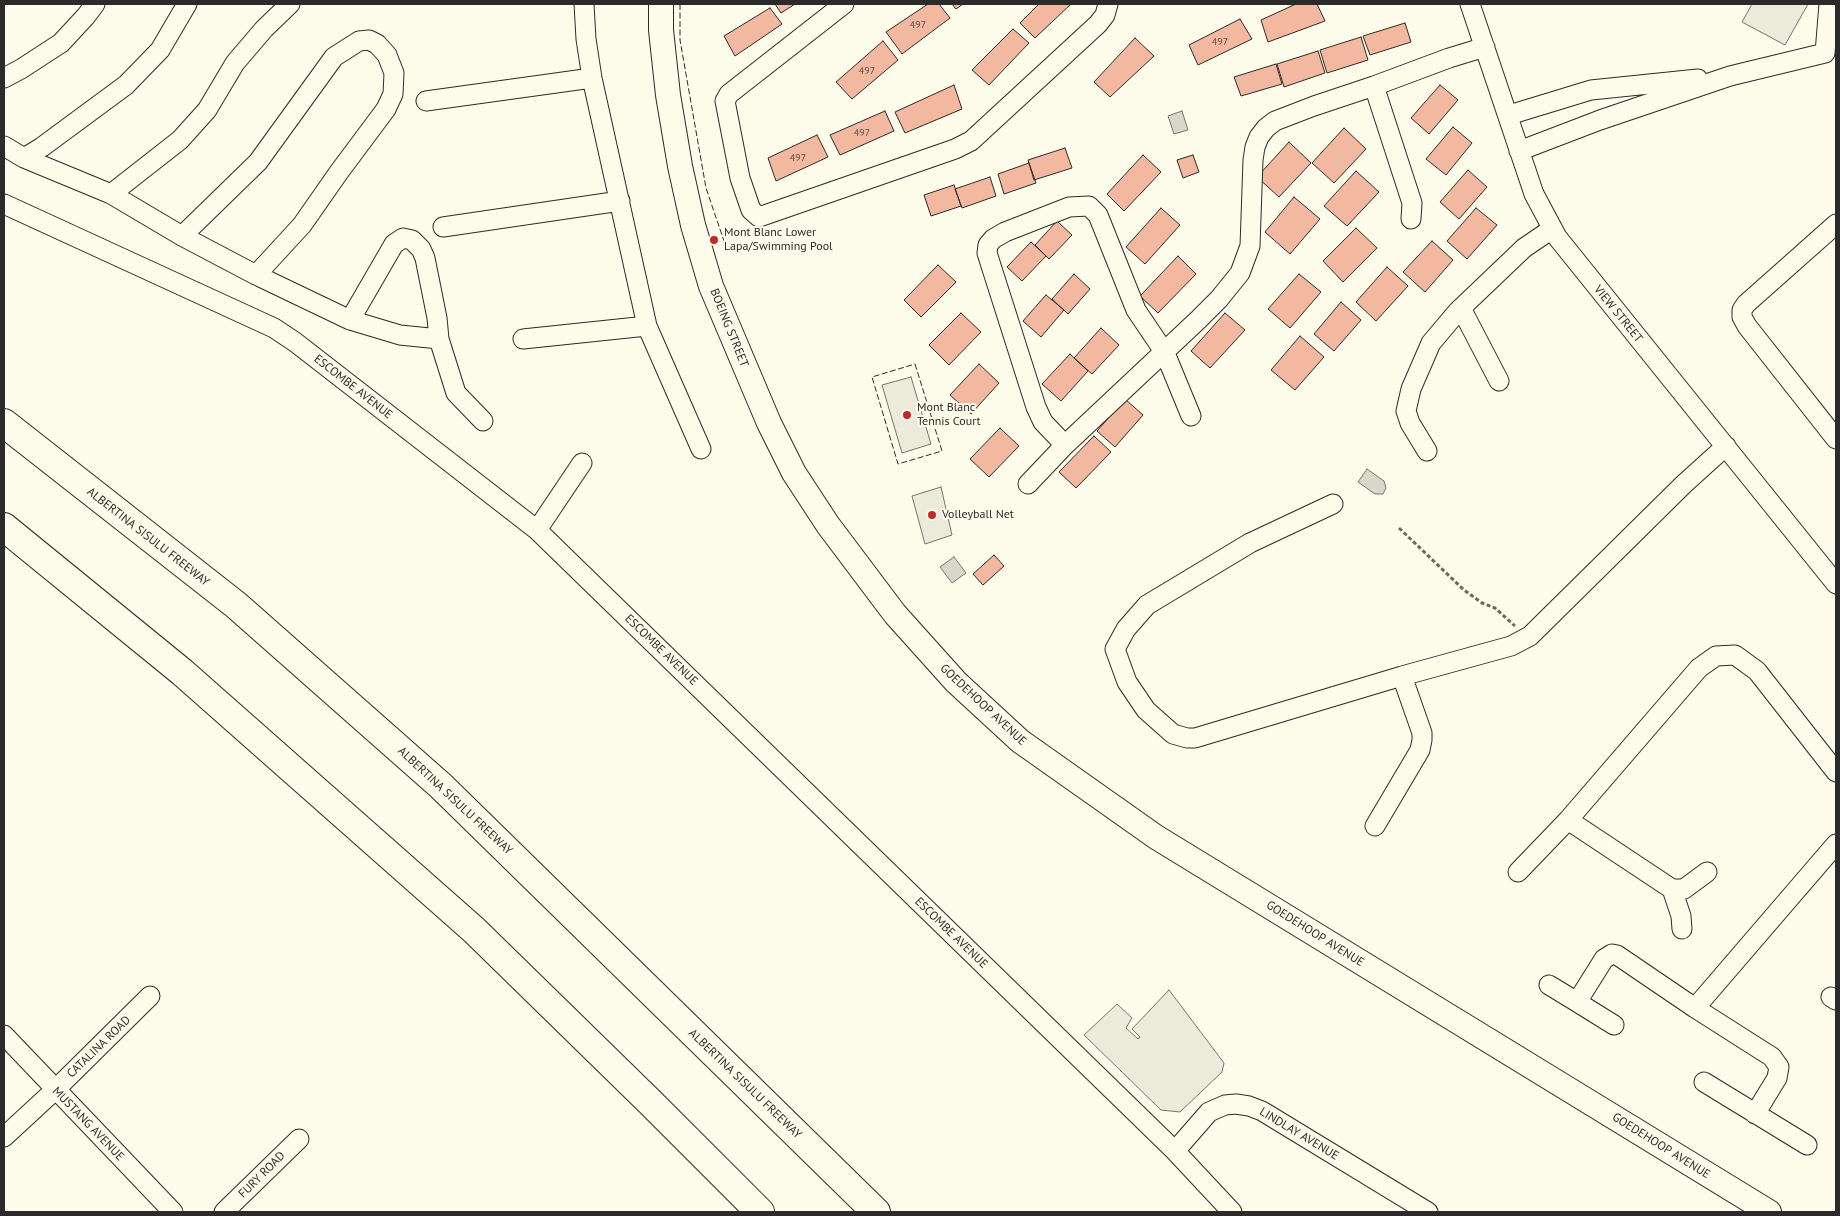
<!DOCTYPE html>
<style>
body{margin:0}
#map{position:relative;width:1840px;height:1216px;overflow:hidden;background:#fdfbea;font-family:"PT Sans",sans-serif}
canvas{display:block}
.frame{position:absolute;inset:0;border:5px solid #2b2b2b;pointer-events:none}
</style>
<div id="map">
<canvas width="1840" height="1216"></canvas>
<div class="frame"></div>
</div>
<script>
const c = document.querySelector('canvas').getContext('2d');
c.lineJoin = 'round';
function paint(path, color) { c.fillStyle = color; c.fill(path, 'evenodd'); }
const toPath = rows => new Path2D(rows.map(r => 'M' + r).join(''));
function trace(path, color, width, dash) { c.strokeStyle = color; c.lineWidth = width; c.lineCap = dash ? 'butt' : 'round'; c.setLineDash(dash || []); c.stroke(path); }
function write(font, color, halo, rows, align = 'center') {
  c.font = font + ' "PT Sans",sans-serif'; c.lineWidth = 4; c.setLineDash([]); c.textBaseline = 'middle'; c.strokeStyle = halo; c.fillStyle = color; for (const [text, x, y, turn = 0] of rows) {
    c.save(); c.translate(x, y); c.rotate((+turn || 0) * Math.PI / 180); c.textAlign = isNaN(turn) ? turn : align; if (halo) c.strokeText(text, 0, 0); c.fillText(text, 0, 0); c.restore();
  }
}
const green = toPath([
 [911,377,931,444,902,453,882,385,911,377],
 [941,487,952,535,925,544,912,496,941,487]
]);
const parking = toPath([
 [1752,4,1808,4,1785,45,1742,22,1752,4],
 [1169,990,1224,1063,1222,1072,1180,1112,1161,1110,1084,1035,1117,1004,1132,1018,1126,1028,1138,1039,1140,1037,1132,1029,1169,990]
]);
const water = toPath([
 [1182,111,1188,130,1174,134,1168,116,1182,111],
 [1367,469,1384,481,1386,488,1383,494,1375,494,1358,482,1367,469],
 [954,557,966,573,952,583,940,567,954,557]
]);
const building = toPath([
 [775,4,795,4,781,13,775,4],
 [928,4,939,4,950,18,902,54,886,32,928,4],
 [952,4,963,4,956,9,952,4],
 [1039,4,1071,4,1035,38,1020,23,1039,4],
 [1296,4,1317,4,1325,21,1268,42,1261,20,1296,4],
 [770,8,782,24,735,56,724,36,770,8],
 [1240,19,1252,39,1198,65,1189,45,1240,19],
 [1405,23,1411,42,1370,55,1363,36,1405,23],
 [1013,29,1029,43,989,85,972,70,1013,29],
 [1361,37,1368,60,1327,73,1320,50,1361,37],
 [1135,38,1154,56,1110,97,1094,82,1135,38],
 [883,41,898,60,852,99,836,82,883,41],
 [1318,51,1325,73,1284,87,1277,64,1318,51],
 [1276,64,1282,84,1241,96,1234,77,1276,64],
 [954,85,962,109,905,133,895,112,954,85],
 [1440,85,1458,100,1429,134,1411,118,1440,85],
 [885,111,894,131,840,155,830,135,885,111],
 [1453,127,1472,143,1446,175,1426,159,1453,127],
 [1344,128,1366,149,1334,183,1312,163,1344,128],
 [817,135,828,157,776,181,768,158,817,135],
 [1289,142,1311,163,1279,197,1257,177,1289,142],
 [1065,148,1072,168,1034,180,1028,160,1065,148],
 [1143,155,1161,172,1124,211,1107,194,1143,155],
 [1193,155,1199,172,1183,178,1177,160,1193,155],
 [1029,163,1036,183,1004,194,998,174,1029,163],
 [1468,170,1487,187,1459,219,1440,202,1468,170],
 [1356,171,1379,192,1347,226,1324,206,1356,171],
 [990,177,996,196,962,208,955,189,990,177],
 [954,185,961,206,931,216,924,195,954,185],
 [1294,197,1320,219,1290,254,1265,232,1294,197],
 [1161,208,1180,225,1145,264,1126,247,1161,208],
 [1476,208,1497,225,1467,259,1447,241,1476,208],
 [1057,221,1072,235,1049,259,1035,245,1057,221],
 [1356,228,1377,248,1343,282,1323,261,1356,228],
 [1432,241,1453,260,1425,292,1403,272,1432,241],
 [1031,242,1046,256,1022,281,1007,267,1031,242],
 [1178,256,1196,274,1158,313,1140,296,1178,256],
 [938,265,956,282,921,317,904,300,938,265],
 [1387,267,1408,286,1376,321,1356,302,1387,267],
 [1074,274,1090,289,1068,314,1052,299,1074,274],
 [1299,274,1321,292,1290,328,1268,309,1299,274],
 [1046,295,1064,310,1041,337,1023,321,1046,295],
 [1341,302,1361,320,1334,351,1314,334,1341,302],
 [961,313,981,332,949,365,929,345,961,313],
 [1225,313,1245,330,1210,368,1191,351,1225,313],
 [1101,328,1119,345,1092,374,1074,358,1101,328],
 [1300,336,1324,357,1295,390,1271,370,1300,336],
 [1070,354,1088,371,1061,401,1042,384,1070,354],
 [979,364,999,383,971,414,950,395,979,364],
 [1125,399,1143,415,1115,447,1097,431,1125,399],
 [1000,428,1019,446,989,477,970,459,1000,428],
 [1094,436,1111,452,1076,488,1059,472,1094,436],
 [994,555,1004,566,983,585,973,574,994,555]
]);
const path = toPath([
 [1399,528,1464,590,1482,603,1495,608,1515,626]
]);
const minor = toPath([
 [584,4,586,39,592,78,647,326,701,449],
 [844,4,729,94,725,101,740,178,751,210,759,217,955,149,971,141,1098,24,1105,15,1108,4],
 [1470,4,1534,194,1557,237,1836,584],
 [1825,53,1829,4],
 [4,78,21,69,61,43,86,16,95,4],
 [1374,86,1412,203,1411,219],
 [426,101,592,78],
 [1509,115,1591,90,1698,79],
 [4,146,24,158,42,147,126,85,160,50,187,4],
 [1519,151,1600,120,1730,76,1825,53],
 [24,158,111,194,182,236,256,275,350,320,400,335,439,339,437,318,425,258,421,249,412,240,403,238,394,244,350,320],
 [111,194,180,140,207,110,235,63,264,29,290,4],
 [4,204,274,328,295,342,537,530,1175,1151,1232,1212],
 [1836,224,1746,304,1742,310,1742,317,1747,326,1836,439],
 [443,227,620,201],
 [182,236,258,162,334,57,359,41,369,40,377,44,387,55,394,73,393,94,386,109,339,172,302,225,256,275],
 [1461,308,1499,381],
 [439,339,456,393,483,421],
 [523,339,647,326],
 [1065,445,1043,422,1036,407,987,253,988,245,993,239,1005,232,1069,207,1089,206,1098,215,1136,310,1165,353,1191,416],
 [1427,451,1410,423,1406,411,1411,389,1431,343,1458,311,1524,248,1552,229],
 [1028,484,1065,445,1198,320,1219,299,1240,273,1250,246,1253,160,1255,147,1259,137,1266,128,1275,121,1314,106,1374,86,1449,58,1485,47],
 [1333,504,1250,543,1147,605,1126,629,1115,649,1127,682,1146,710,1173,734,1187,738,1195,738,1402,676,1511,646,1530,636,1684,484,1726,446],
 [537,530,582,463],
 [1568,820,1672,889,1684,889,1707,872],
 [1375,826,1420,750,1422,740,1422,733,1402,676],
 [1518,872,1568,820,1699,668,1716,656,1735,655,1757,671,1836,772],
 [1672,889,1681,916,1682,929],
 [1549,985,1577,1002,1604,959,1612,954,1617,955,1695,1008,1836,844],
 [1831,997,1836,1000],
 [1577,1002,1614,1025],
 [1695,1008,1772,1057,1779,1067,1777,1078,1755,1114],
 [4,1035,173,1212],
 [1704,1082,1807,1145],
 [4,1137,56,1089,150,996],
 [1175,1151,1209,1112,1225,1105,1236,1104,1249,1106,1262,1111,1428,1212],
 [224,1212,299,1139]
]);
const major = toPath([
 [661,4,661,30,668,95,680,166,693,225,711,286,769,423,794,473,828,525,895,614,956,682,1020,741,1156,837,1769,1212]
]);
const highway = toPath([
 [4,423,236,605,441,786,876,1212],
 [4,527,182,672,474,930,650,1102,760,1212]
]);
const fence = toPath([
 [680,4,680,40,706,188,724,241],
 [915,364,942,451,898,464,872,377,915,364]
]);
const markers = [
 [714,240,5,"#c62828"],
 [907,415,5,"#c62828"],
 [932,515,5,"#c62828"]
];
const numberNames = [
 ["497",918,25],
 ["497",1220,42],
 ["497",867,71],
 ["497",862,133],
 ["497",798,158]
];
const poiNames = [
 ["Mont Blanc Lower",724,233],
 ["Lapa/Swimming Pool",724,247],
 ["Mont Blanc",917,408],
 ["Tennis Court",917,422],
 ["Volleyball Net",942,515]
];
const streetNames = [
 ["VIEW STREET",1618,314,51],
 ["BOEING STREET",729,328,68],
 ["ESCOMBE AVENUE",353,387,38],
 ["ALBERTINA SISULU FREEWAY",148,537,38],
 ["ESCOMBE AVENUE",661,650,44],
 ["GOEDEHOOP AVENUE",983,705,43],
 ["ALBERTINA SISULU FREEWAY",455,801,43],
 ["ESCOMBE AVENUE",951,933,44],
 ["GOEDEHOOP AVENUE",1315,934,32],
 ["CATALINA ROAD",99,1047,-44],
 ["ALBERTINA SISULU FREEWAY",745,1084,44],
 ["MUSTANG AVENUE",88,1124,46],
 ["LINDLAY AVENUE",1299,1134,31],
 ["GOEDEHOOP AVENUE",1661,1146,32],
 ["FURY ROAD",262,1175,-45]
];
paint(green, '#ecebdb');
trace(green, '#74746e', 1);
paint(parking, '#eceadb');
trace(parking, '#74746e', 1);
paint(water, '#d8d7c9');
trace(water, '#74746e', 1);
paint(building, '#f2b8a0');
trace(building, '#2b2b2b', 1);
trace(minor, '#2b2b2b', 21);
trace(major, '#2b2b2b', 26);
trace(highway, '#2b2b2b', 30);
trace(path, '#6a6964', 3, [4, 2.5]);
trace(minor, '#fdfbea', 19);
trace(major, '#fdfbea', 24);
trace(highway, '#fdfbea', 28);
trace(fence, '#2b2b2b', 1, [6, 2.5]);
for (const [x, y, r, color] of markers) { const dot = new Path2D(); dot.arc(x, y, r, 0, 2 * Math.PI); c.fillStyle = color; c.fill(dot); trace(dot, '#fdfbea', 2); }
write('10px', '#5d4e48', null, numberNames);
write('12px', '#2b2b2b', '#fdfbea', poiNames, 'left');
write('12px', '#2b2b2b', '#fdfbea', streetNames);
</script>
